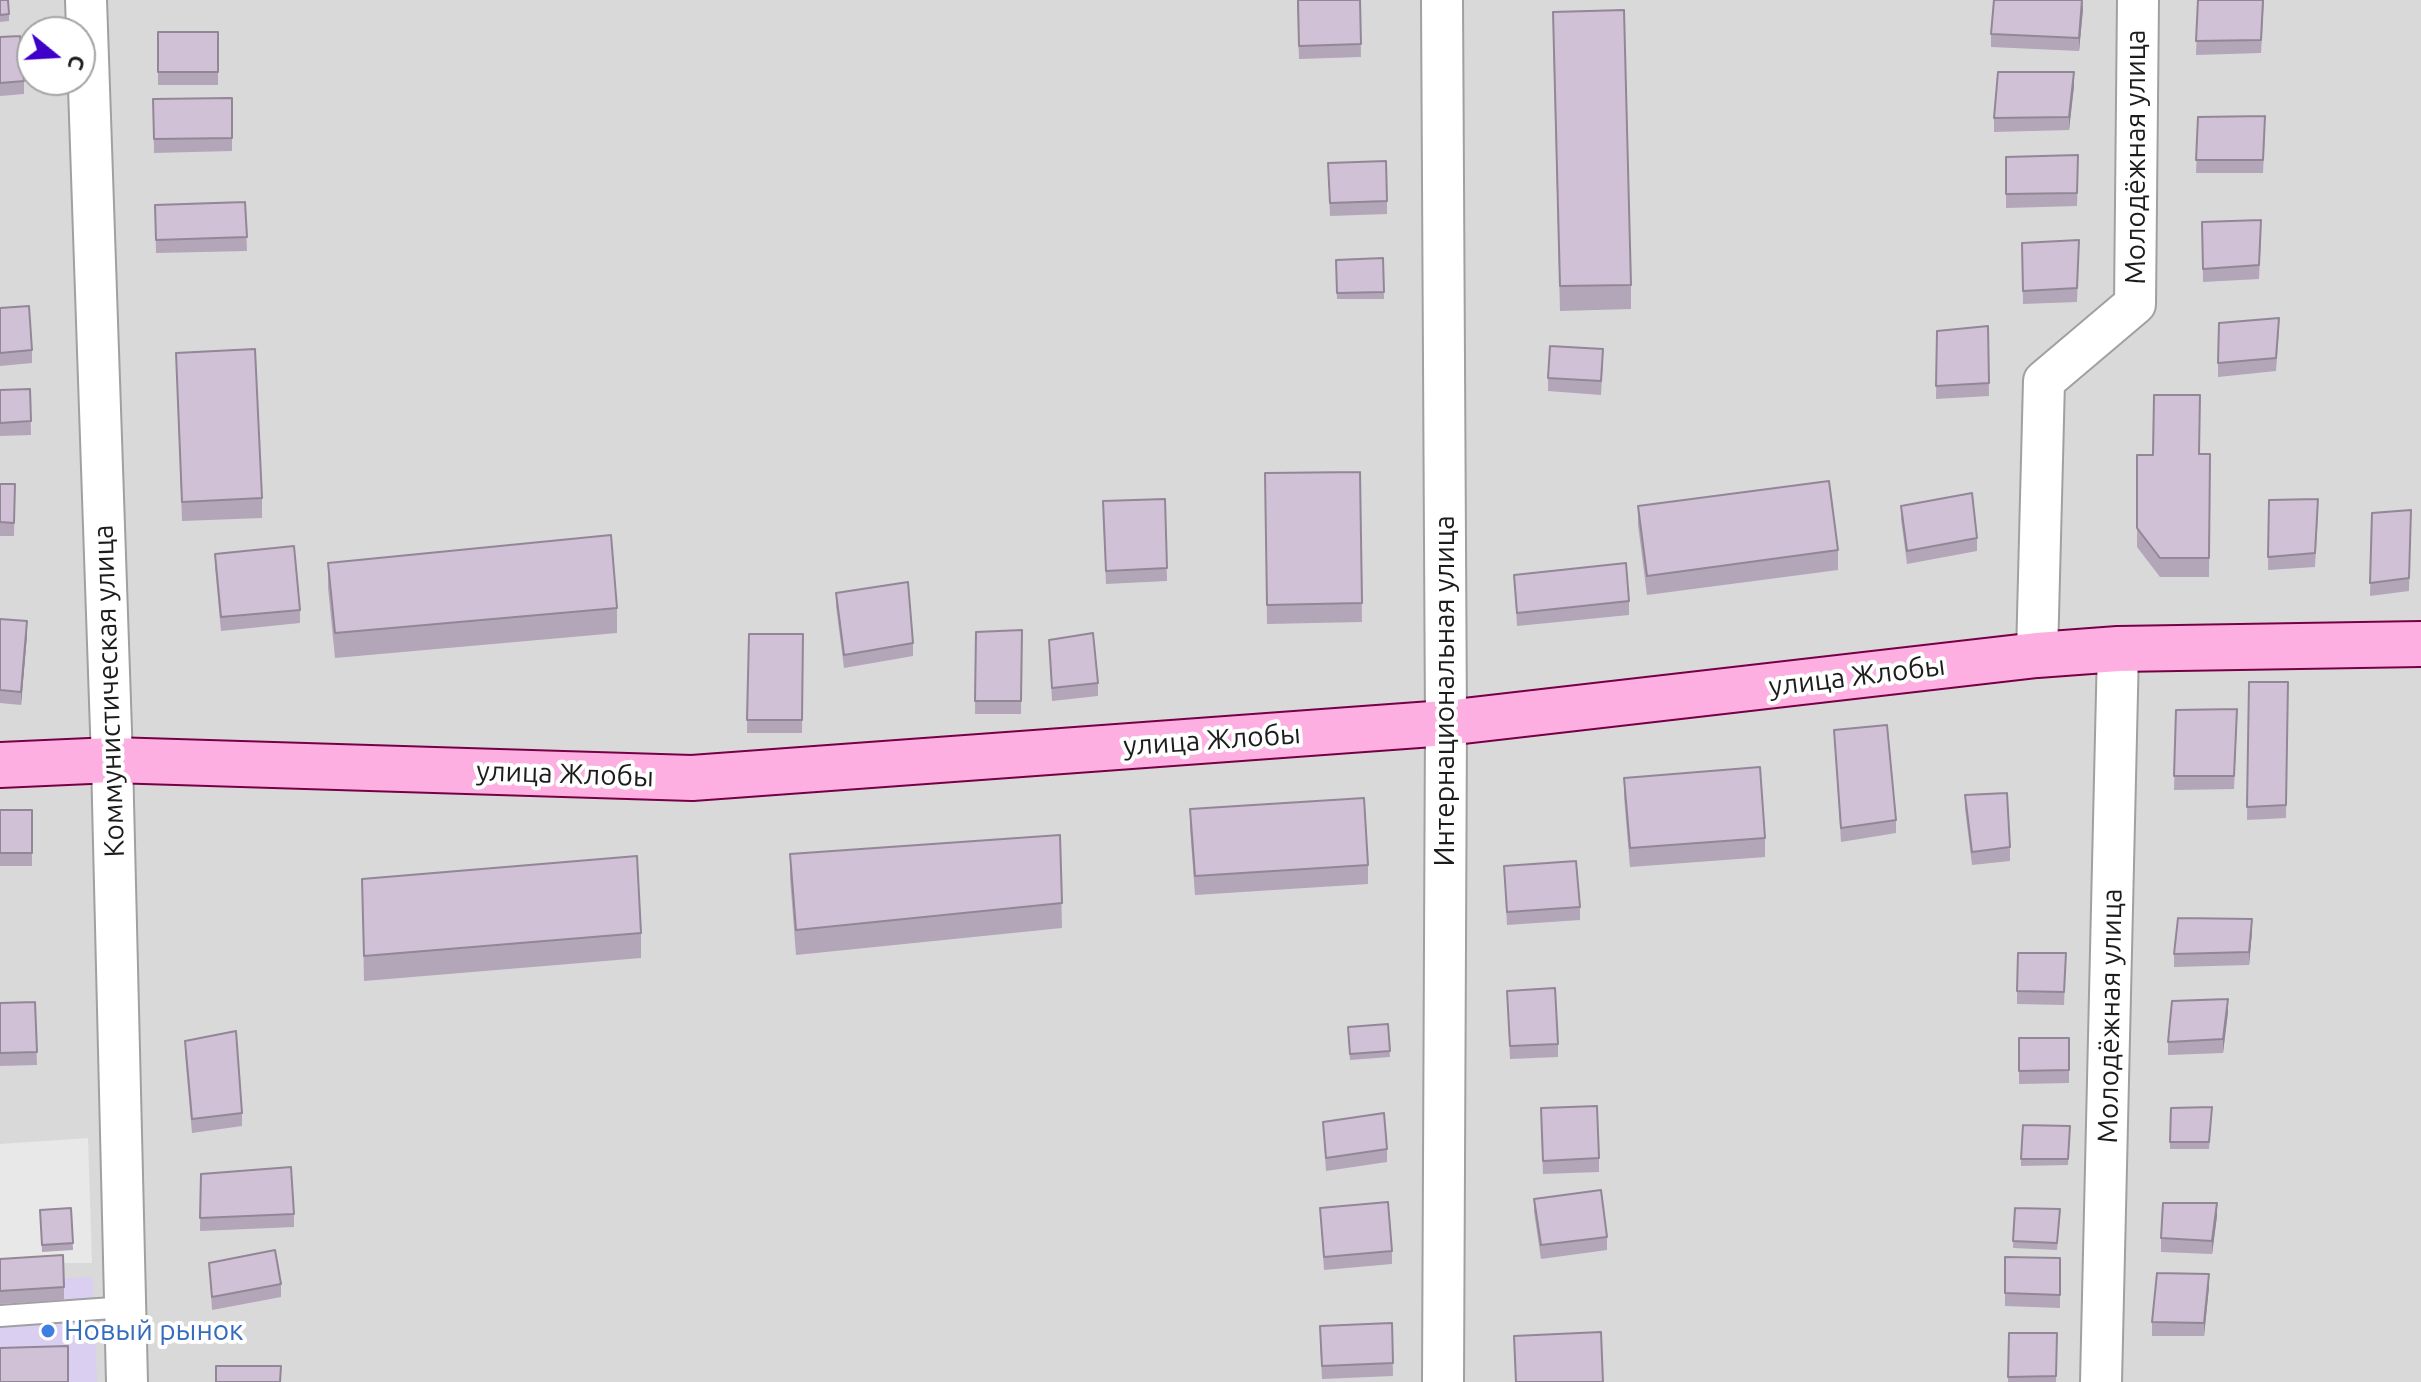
<!DOCTYPE html>
<meta charset="utf-8">
<style>
body{margin:0}
#map{position:relative;width:2421px;height:1382px;overflow:hidden;background:#eee1ef;font-family:Ubuntu,sans-serif}
canvas{display:block}
.north{position:absolute;left:16px;top:16px;width:80px;height:80px;box-sizing:border-box;background:#fff;border:2px solid #a4a4a4;border-radius:50%;rotate:108deg;font-size:22px;font-weight:700;line-height:32px;text-align:center;color:#1c1c1c}
.north::after{content:'';display:block;margin:auto;width:28px;height:36px;background:#3e00c8;clip-path:polygon(50% 0,100% 100%,50% 72%,0 100%)}
</style>
<div id="map">
<canvas width="2421" height="1382"></canvas>
<div class="north">С</div>
</div>
<script>
const c = document.querySelector('canvas').getContext('2d');
c.lineJoin = 'round';
function paint(path, color) { c.fillStyle = color; c.fill(path, 'evenodd'); }
const toPath = rows => new Path2D(rows.map(r => 'M' + r).join(''));
function trace(path, color, width, dash) { c.strokeStyle = color; c.lineWidth = width; c.lineCap = dash ? 'butt' : 'round'; c.setLineDash(dash || []); c.stroke(path); }
function write(font, color, halo, rows, align = 'center') {
  c.font = font + ' Ubuntu,sans-serif'; c.lineWidth = 8; c.setLineDash([]); c.textBaseline = 'middle'; c.strokeStyle = halo; c.fillStyle = color; for (const [text, x, y, turn = 0] of rows) {
    c.save(); c.translate(x, y); c.rotate((+turn || 0) * Math.PI / 180); c.textAlign = isNaN(turn) ? turn : align; if (halo) c.strokeText(text, 0, 0); c.fillText(text, 0, 0); c.restore();
  }
}
const residential = toPath([
 [0,0,2421,0,2421,1382,0,1382],
 [32,32,80,32,80,80,32,80]
]);
const commercial = toPath([
 [93,1277,97,1382,0,1382,0,1281]
]);
const parking = toPath([
 [88,1138,92,1263,0,1263,0,1144]
]);
const lane = toPath([
 [0,1316,126,1307]
]);
const street = toPath([
 [86,0,112,760,127,1382],
 [1442,0,1446,723,1443,1382],
 [2037,655,2044,381,2135,304,2138,0],
 [2101,1382,2118,649]
]);
const secondary = toPath([
 [0,765,112,760,692,778,1446,723,2037,655,2118,649,2421,644]
]);
const wall = toPath([
 [0,0,9,14,9,21,0,22],
 [1297,0,1360,0,1361,57,1299,59],
 [2198,0,2264,0,2261,53,2196,55],
 [2083,9,2079,51,1991,47,1991,34],
 [158,32,218,32,218,85,158,85],
 [0,37,24,81,24,94,0,96],
 [1553,37,1631,285,1631,309,1560,311],
 [2074,86,2069,130,1994,132,1994,118],
 [232,98,232,151,154,153,153,99],
 [2198,117,2265,129,2263,173,2196,173],
 [2006,157,2078,168,2077,206,2006,208],
 [1328,163,1387,201,1387,214,1330,216],
 [245,202,247,251,156,253,155,205],
 [2202,222,2261,233,2259,279,2203,282],
 [2079,240,2077,302,2023,304,2022,243],
 [1383,258,1384,299,1337,299,1336,260],
 [0,308,32,350,32,363,0,366],
 [1988,326,1989,396,1936,399,1937,331],
 [2279,331,2276,371,2218,377,2218,363],
 [176,353,262,498,262,518,182,521],
 [1603,362,1601,395,1548,391,1548,378],
 [30,389,31,435,0,436,0,390],
 [2210,454,2209,577,2160,577,2137,547,2137,455],
 [1360,472,1362,622,1267,624,1265,473],
 [0,484,15,484,14,536,0,536],
 [1165,499,1167,581,1106,584,1103,514],
 [2269,500,2318,513,2315,567,2268,570],
 [1638,506,1838,550,1838,570,1647,595,1638,525],
 [1901,506,1977,538,1977,551,1907,564,1901,519],
 [2411,510,2409,591,2370,596,2372,513],
 [215,554,300,610,300,623,221,631,215,567],
 [328,563,617,608,617,633,335,658,328,588],
 [1514,575,1629,601,1629,615,1517,626],
 [836,593,913,643,913,656,844,668,836,606],
 [0,619,27,635,21,705,0,703],
 [1022,630,1021,714,975,714,976,632],
 [749,634,803,634,802,733,747,733],
 [1049,640,1098,683,1098,696,1052,701],
 [2249,682,2288,682,2286,818,2247,820],
 [2176,710,2237,722,2234,789,2174,790],
 [1834,730,1896,820,1896,833,1841,842],
 [1624,778,1765,838,1765,857,1630,867,1624,797],
 [1965,795,2010,847,2010,861,1972,865,1965,809],
 [1190,809,1368,865,1368,884,1195,895,1190,828],
 [0,810,32,810,32,866,0,866],
 [1060,835,1062,928,796,955,790,878,790,854],
 [1504,866,1580,907,1580,920,1507,925],
 [362,879,641,933,641,958,364,981],
 [2252,932,2249,965,2174,967,2174,954],
 [2066,953,2064,1005,2017,1004,2017,991],
 [1507,991,1558,1044,1558,1057,1510,1059],
 [35,1002,37,1065,0,1066,0,1003],
 [2228,1012,2223,1053,2168,1055,2168,1042],
 [1388,1024,1390,1057,1350,1060,1348,1034],
 [2019,1038,2069,1038,2069,1083,2019,1084],
 [185,1041,242,1113,242,1126,192,1133,185,1054],
 [2212,1107,2209,1149,2170,1149,2170,1142],
 [1323,1122,1387,1149,1387,1162,1326,1171],
 [1541,1122,1599,1158,1599,1172,1543,1174],
 [2070,1126,2068,1165,2021,1166,2021,1159],
 [201,1174,294,1214,294,1227,200,1231],
 [1534,1199,1607,1237,1607,1250,1541,1259,1534,1212],
 [71,1208,73,1250,42,1252,40,1210],
 [1320,1208,1392,1251,1392,1264,1324,1270],
 [2015,1208,2060,1216,2057,1250,2013,1248],
 [2217,1216,2212,1254,2161,1252,2161,1238],
 [2005,1257,2060,1258,2060,1308,2005,1306],
 [0,1259,64,1287,64,1300,0,1304],
 [209,1263,281,1284,281,1297,212,1310],
 [2209,1287,2204,1336,2152,1336,2152,1322],
 [1392,1323,1393,1376,1322,1379,1320,1339],
 [2009,1333,2057,1333,2056,1382,2008,1382]
]);
const shadedWall = toPath([
 [2083,0,2083,9,2079,51,2079,38],
 [2074,72,2074,86,2069,130,2069,117],
 [27,621,27,635,21,705,21,692],
 [2252,919,2252,932,2249,965,2249,952],
 [2228,999,2228,1012,2223,1053,2223,1039],
 [2217,1203,2217,1216,2212,1254,2212,1241],
 [2209,1274,2209,1287,2204,1336,2204,1323]
]);
const building = toPath([
 [0,0,8,0,9,14,0,15,0,0],
 [1298,0,1360,0,1361,44,1299,46,1298,0],
 [1994,0,2082,0,2079,38,1991,34,1994,0],
 [2198,0,2263,0,2261,40,2196,41,2198,0],
 [1624,10,1631,285,1560,286,1553,12,1624,10],
 [158,32,218,32,218,72,158,72,158,32],
 [20,36,24,81,0,83,0,37,20,36],
 [1998,72,2074,72,2069,117,1994,118,1998,72],
 [232,98,232,138,154,139,153,99,232,98],
 [2265,116,2263,160,2196,160,2198,117,2265,116],
 [2078,155,2077,193,2006,194,2006,157,2078,155],
 [1386,161,1387,201,1330,203,1328,163,1386,161],
 [245,202,247,237,156,240,155,205,245,202],
 [2261,220,2259,265,2203,269,2202,222,2261,220],
 [2079,240,2077,288,2023,291,2022,243,2079,240],
 [1383,258,1384,292,1337,293,1336,260,1383,258],
 [29,306,32,350,0,353,0,308,29,306],
 [2279,318,2276,358,2218,363,2219,323,2279,318],
 [1988,326,1989,383,1936,386,1937,331,1988,326],
 [1550,346,1603,349,1601,381,1548,378,1550,346],
 [255,349,262,498,182,502,176,353,255,349],
 [30,389,31,421,0,423,0,390,30,389],
 [2154,395,2200,395,2199,454,2210,454,2209,558,2160,558,2137,528,2137,455,2153,455,2154,395],
 [1360,472,1362,603,1267,605,1265,473,1360,472],
 [1829,481,1838,550,1647,576,1638,506,1829,481],
 [0,484,15,484,14,523,0,522,0,484],
 [1972,493,1977,538,1907,551,1901,506,1972,493],
 [1165,499,1167,568,1106,571,1103,501,1165,499],
 [2318,499,2315,553,2268,557,2269,500,2318,499],
 [2411,510,2409,578,2370,583,2372,513,2411,510],
 [611,535,617,608,335,633,328,563,611,535],
 [294,546,300,610,221,617,215,554,294,546],
 [1626,563,1629,601,1517,613,1514,575,1626,563],
 [908,582,913,643,844,655,836,593,908,582],
 [0,619,27,621,21,692,0,690,0,619],
 [1022,630,1021,701,975,701,976,632,1022,630],
 [1093,633,1098,683,1052,688,1049,640,1093,633],
 [749,634,803,634,802,720,747,720,749,634],
 [2249,682,2288,682,2286,805,2247,807,2249,682],
 [2237,709,2234,776,2174,776,2176,710,2237,709],
 [1887,725,1896,820,1841,828,1834,730,1887,725],
 [1760,767,1765,838,1630,848,1624,778,1760,767],
 [2007,793,2010,847,1972,852,1965,795,2007,793],
 [1364,798,1368,865,1195,876,1190,809,1364,798],
 [0,810,32,810,32,853,0,853,0,810],
 [1060,835,1062,903,796,930,790,854,1060,835],
 [637,856,641,933,364,956,362,879,637,856],
 [1576,861,1580,907,1507,912,1504,866,1576,861],
 [2178,918,2252,919,2249,952,2174,954,2178,918],
 [2018,953,2066,953,2064,992,2017,991,2018,953],
 [1555,988,1558,1044,1510,1046,1507,991,1555,988],
 [2228,999,2223,1039,2168,1042,2172,1001,2228,999],
 [35,1002,37,1052,0,1053,0,1003,35,1002],
 [1388,1024,1390,1051,1350,1054,1348,1027,1388,1024],
 [236,1031,242,1113,192,1119,185,1041,236,1031],
 [2019,1038,2069,1038,2069,1070,2019,1071,2019,1038],
 [1597,1106,1599,1158,1543,1161,1541,1108,1597,1106],
 [2212,1107,2209,1142,2170,1142,2171,1108,2212,1107],
 [1384,1113,1387,1149,1326,1158,1323,1122,1384,1113],
 [2023,1125,2070,1126,2068,1159,2021,1159,2023,1125],
 [291,1167,294,1214,200,1218,201,1174,291,1167],
 [1601,1190,1607,1237,1541,1245,1534,1199,1601,1190],
 [1388,1202,1392,1251,1324,1257,1320,1208,1388,1202],
 [2163,1203,2217,1203,2212,1241,2161,1238,2163,1203],
 [71,1208,73,1243,42,1245,40,1210,71,1208],
 [2015,1208,2060,1209,2057,1243,2013,1241,2015,1208],
 [275,1250,281,1284,212,1297,209,1263,275,1250],
 [63,1255,64,1287,0,1291,0,1259,63,1255],
 [2005,1257,2060,1258,2060,1295,2005,1293,2005,1257],
 [2157,1273,2209,1274,2204,1323,2152,1322,2157,1273],
 [1392,1323,1393,1363,1322,1366,1320,1326,1392,1323],
 [1601,1332,1603,1382,1516,1382,1514,1336,1601,1332],
 [2009,1333,2057,1333,2056,1376,2008,1377,2009,1333],
 [68,1346,68,1382,0,1382,0,1348,68,1346],
 [216,1366,281,1366,280,1382,216,1382,216,1366]
]);
const markers = [
 [48,1331,8,"#3f7fe0"]
];
const streetNames = [
 ["Молодёжная улица",2136,157,-90],
 ["улица Жлобы",1857,676,-7],
 ["Коммунистическая улица",109,691,-92],
 ["Интернациональная улица",1445,691,-90],
 ["улица Жлобы",1212,740,-4],
 ["улица Жлобы",565,774,2],
 ["Молодёжная улица",2110,1016,-89]
];
const shopNames = [
 ["Новый рынок",64,1331]
];
paint(residential, '#d9d9da');
paint(commercial, '#dacef1');
paint(parking, '#e8e8e8');
trace(lane, '#a0a0a0', 24);
trace(street, '#a0a0a0', 44);
trace(secondary, '#760045', 48);
trace(lane, '#fff', 20);
trace(street, '#fff', 40);
trace(secondary, '#feafe2', 44);
paint(wall, '#b3a6b8');
paint(shadedWall, '#928796');
paint(building, '#d0c1d6');
trace(building, '#928796', 2);
for (const [x, y, r, color] of markers) { const dot = new Path2D(); dot.arc(x, y, r, 0, 2 * Math.PI); c.fillStyle = color; c.fill(dot); trace(dot, '#fff', 3); }
write('28px', '#1c1c1c', '#fff', streetNames);
write('28px', '#366cbe', '#fff', shopNames, 'left');
</script>
